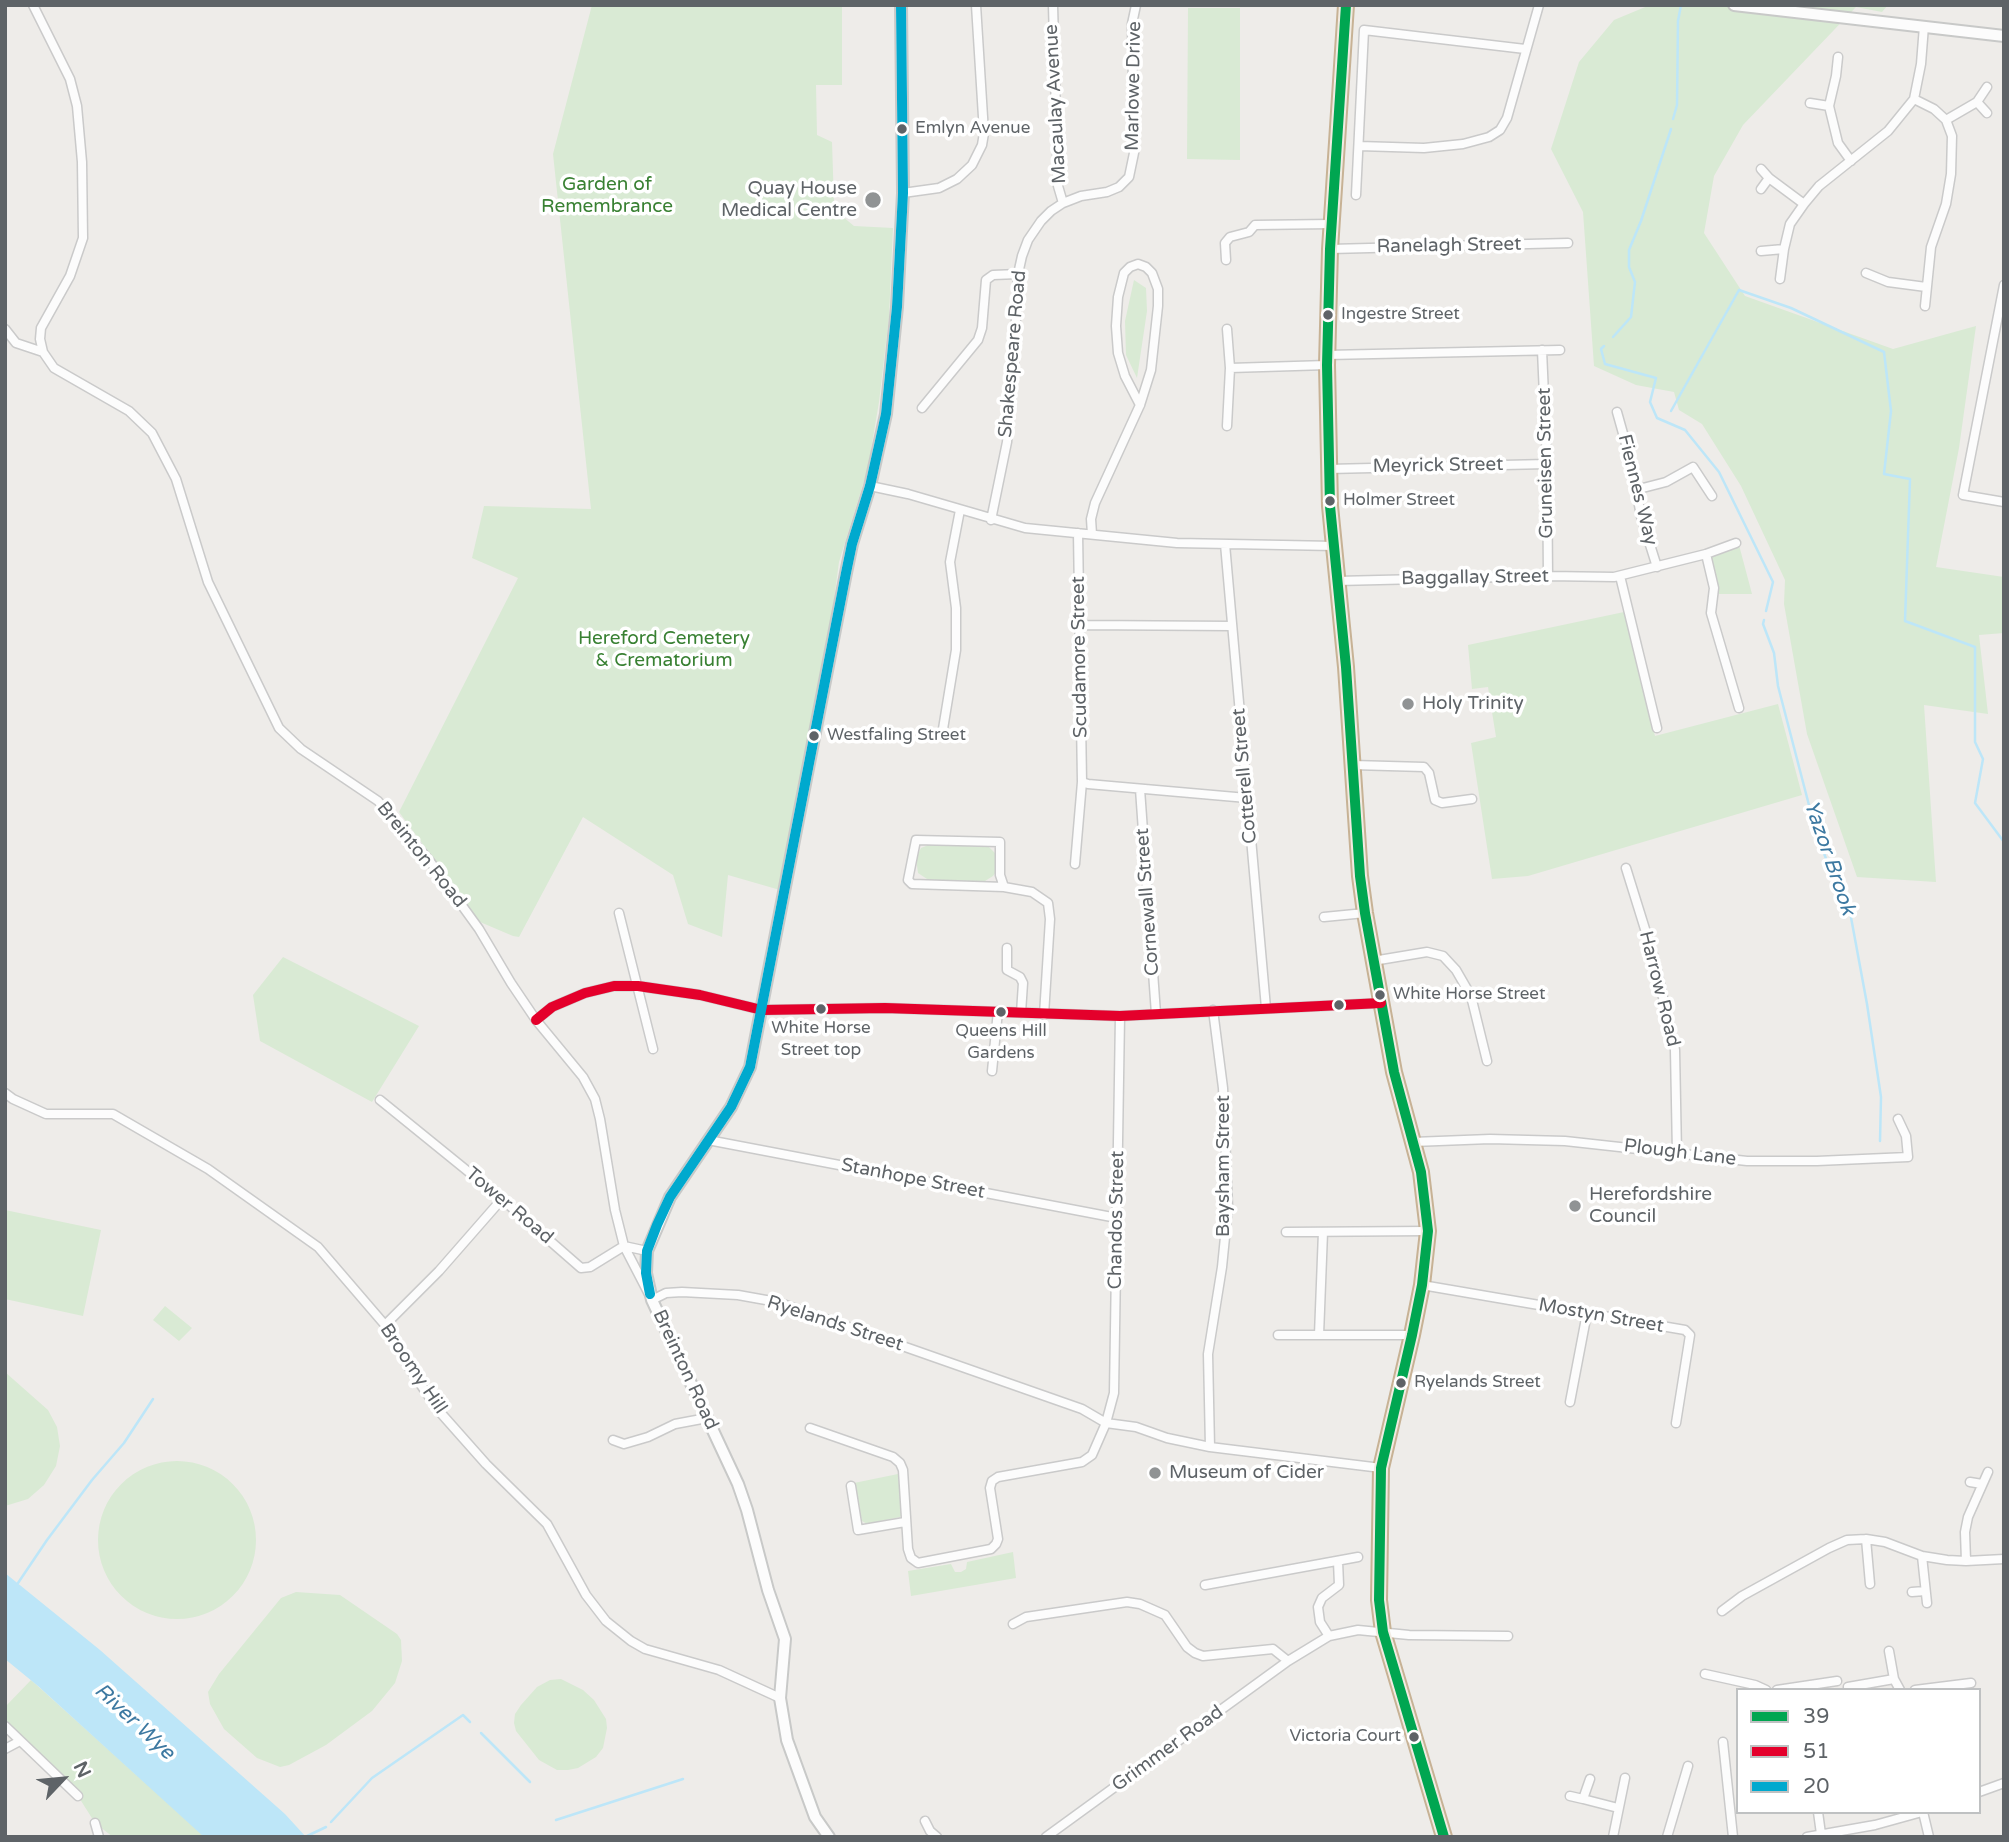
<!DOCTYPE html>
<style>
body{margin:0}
#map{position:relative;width:2009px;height:1842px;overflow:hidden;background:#eeece9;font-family:"Varela Round",sans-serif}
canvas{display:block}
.frame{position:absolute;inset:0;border:7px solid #5e6367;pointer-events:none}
.legend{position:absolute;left:1736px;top:1688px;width:245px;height:126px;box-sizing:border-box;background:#fff;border:2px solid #bfc1c2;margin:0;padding:9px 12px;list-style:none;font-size:21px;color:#5e6367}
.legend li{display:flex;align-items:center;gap:14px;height:35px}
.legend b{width:35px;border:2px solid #bfc1c2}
.north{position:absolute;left:28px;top:1744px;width:70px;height:70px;-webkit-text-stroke:5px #fff;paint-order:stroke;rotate:64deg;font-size:19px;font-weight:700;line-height:28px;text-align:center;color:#5e6367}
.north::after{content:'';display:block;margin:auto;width:24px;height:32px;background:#5e6367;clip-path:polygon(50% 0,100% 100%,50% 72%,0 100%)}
</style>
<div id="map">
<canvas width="2009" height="1842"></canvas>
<div class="frame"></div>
<ul class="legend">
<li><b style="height:9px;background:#00a651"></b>39</li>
<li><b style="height:9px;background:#e4002b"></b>51</li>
<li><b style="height:9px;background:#00a9ce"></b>20</li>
</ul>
<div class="north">N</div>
</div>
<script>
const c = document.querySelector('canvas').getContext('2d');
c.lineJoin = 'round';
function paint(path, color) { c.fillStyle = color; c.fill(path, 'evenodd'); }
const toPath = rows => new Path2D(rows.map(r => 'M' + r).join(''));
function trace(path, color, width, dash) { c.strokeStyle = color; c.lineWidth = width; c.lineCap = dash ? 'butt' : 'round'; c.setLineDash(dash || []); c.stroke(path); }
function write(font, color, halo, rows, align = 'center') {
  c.font = font + ' "Varela Round",sans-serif'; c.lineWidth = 7; c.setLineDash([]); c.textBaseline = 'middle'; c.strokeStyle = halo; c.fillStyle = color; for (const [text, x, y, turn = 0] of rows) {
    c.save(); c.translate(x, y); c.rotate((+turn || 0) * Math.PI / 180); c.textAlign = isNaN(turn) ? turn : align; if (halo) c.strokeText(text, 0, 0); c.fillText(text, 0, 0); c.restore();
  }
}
const green = toPath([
 [592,5,842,5,842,85,816,85,817,135,832,142,834,203,842,216,854,226,893,228,889,317,879,402,868,468,839,562,830,630,801,771,780,890,728,875,722,937,688,924,673,875,583,817,519,937,513,936,480,922,399,812,518,578,472,558,484,506,591,509,553,154],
 [1650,5,1888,5,1882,12,1856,7,1743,125,1714,176,1704,233,1745,296,1893,349,1976,326,1959,448,1936,567,2004,577,2004,633,1979,635,1988,714,1924,705,1936,882,1857,877,1807,734,1784,604,1785,580,1741,486,1702,424,1679,410,1674,392,1636,385,1594,366,1583,212,1551,149,1579,62,1614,20],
 [1188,8,1240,8,1240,160,1187,159],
 [1134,280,1146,288,1147,311,1137,378,1126,355,1125,321],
 [1739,545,1752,594,1719,594,1709,557],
 [1624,612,1655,736,1778,704,1802,795,1528,876,1492,879,1471,743,1496,737,1488,687,1472,689,1468,645],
 [931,844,987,845,998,856,998,869,993,876,985,881,930,881,918,873,916,858,921,848],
 [283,957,419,1026,372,1102,260,1041,253,995],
 [5,1210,101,1230,83,1316,5,1299],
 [165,1306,192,1328,179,1341,153,1320],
 [5,1372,48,1410,57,1427,60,1446,56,1466,44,1485,28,1499,5,1506],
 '98 1540a79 79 0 1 1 158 0a79 79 0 1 1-158 0Z',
 [898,1474,903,1513,900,1517,867,1524,862,1521,854,1483],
 [1013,1552,1016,1578,911,1596,908,1571,951,1564,955,1572,961,1572,966,1569,967,1562],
 [296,1592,340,1595,397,1634,401,1640,402,1661,395,1683,372,1711,326,1745,289,1765,280,1767,257,1758,224,1729,210,1704,208,1692,219,1674,281,1598],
 [561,1679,583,1690,594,1700,606,1719,607,1728,603,1748,596,1757,578,1768,568,1770,557,1770,539,1760,516,1731,514,1723,515,1714,521,1705,537,1687,550,1680],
 [31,1680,160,1796,205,1837,113,1837,95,1823,78,1796,5,1726,5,1707]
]);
const water = toPath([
 [5,1573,100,1650,285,1814,306,1837,204,1837,38,1686,5,1659]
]);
const stream = toPath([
 [1673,119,1677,105,1678,21,1681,5],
 [1613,337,1631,317,1635,282,1629,267,1629,250,1641,221,1671,129],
 [1604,346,1601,349,1605,364,1656,378,1650,402,1657,418,1685,430,1719,472,1773,582,1766,611],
 [1671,411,1739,290,1791,308,1884,352,1891,411,1884,474,1910,479,1905,621,1975,647,1975,742,1983,759,1975,803,2004,842],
 [1764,620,1763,624,1774,653,1778,686,1810,809,1820,828,1822,848,1834,880,1850,912,1867,1004,1881,1097,1880,1141],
 [18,1583,47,1540,92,1480,124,1443,153,1399],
 [481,1733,530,1782],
 [556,1820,683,1779],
 [331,1822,372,1778,463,1715,470,1722],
 [305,1837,326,1827]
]);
const street = toPath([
 [33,5,70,79,77,106,82,162,83,238,70,276,41,328,40,339,43,352,54,368,129,411,152,433,176,479,208,582,279,728,301,749,378,801,429,860,479,929,511,983,536,1020,583,1077,595,1099,600,1119,615,1210,624,1246,652,1300,666,1293,682,1292,738,1295,777,1302,1082,1409,1106,1423,1136,1427,1167,1438,1210,1447,1381,1468],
 [1053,5,1058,186,1063,203],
 [1838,57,1836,76,1829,106,1838,143,1851,161],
 [1914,99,1934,109,1946,120,1952,136,1951,174,1946,204,1931,247,1925,306],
 [1977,102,1987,113],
 [1810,103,1829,106],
 [1946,120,1977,102,1987,87],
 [1359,146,1424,148,1463,144,1489,137,1500,130,1507,118,1539,5],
 [1761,169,1769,178,1804,204],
 [1761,189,1769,178],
 [903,193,939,188,957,179,972,165,982,145,984,133,976,5],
 [1356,195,1364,30,1525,49],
 [1330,249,1568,243],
 [1761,251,1784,249],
 [1226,260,1225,243,1230,237,1249,232,1255,225,1331,224],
 [1866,273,1888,282,1926,287],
 [1780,279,1784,249,1790,224,1804,204,1819,186,1888,131,1914,99,1921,64,1924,26],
 [2004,285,1963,495,2004,502],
 [5,329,16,343,43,352],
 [1227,329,1230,368,1327,365],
 [1542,350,1547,464,1548,576],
 [1327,355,1560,350],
 [922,408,978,340,982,328,986,280,993,275,1018,274],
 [1617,412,1631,462,1641,516,1657,567],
 [1227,426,1230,368],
 [1328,469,1547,464],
 [870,486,908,494,1025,528,1177,543,1334,546],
 [1635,490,1666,482,1693,467,1712,496],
 [991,520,1007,442,1014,363,1018,274,1022,256,1028,240,1041,221,1051,211,1063,203,1081,196,1107,192,1119,187,1129,177,1134,153,1132,24,1136,5],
 [1092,534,1091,519,1095,503,1140,405,1151,370,1158,306,1158,289,1152,273,1146,267,1138,264,1130,267,1124,273,1118,297,1116,326,1118,353,1125,376,1140,405],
 [1225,544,1266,1008],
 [1706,554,1714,588,1711,613,1739,708],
 [1620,576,1657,728],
 [1337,581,1548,576,1614,577,1706,554,1736,543],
 [1080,625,1232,626],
 [942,735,956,650,956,608,950,562,960,510],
 [1353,765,1424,767,1429,773,1435,800,1442,803,1472,799],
 [1082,782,1088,784,1247,798],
 [1140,789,1156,1014],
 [1075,864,1082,782,1078,533],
 [1626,868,1654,958,1675,1050,1677,1154],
 [1004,887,1000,875,1000,842,916,840,908,880,912,884,1004,887,1032,892,1048,903,1050,919,1044,1015],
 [619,913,653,1049],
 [1324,917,1365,913],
 [1007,948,1007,970,1020,977,1023,983,1021,1013],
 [1373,961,1427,952,1443,956,1456,970,1471,996,1487,1061],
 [536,1020,552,1007,585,993,614,986,638,986,700,995,762,1010,885,1008,1120,1016,1381,1003],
 [992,1071,998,1011],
 [5,1093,13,1099,46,1114,113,1114,208,1169,318,1247,385,1325,410,1369,439,1411,486,1464,547,1524,586,1595,606,1621,631,1641,645,1649,719,1670,780,1698],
 [380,1100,502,1199,581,1268,590,1267,624,1246,647,1251],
 [708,1140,1117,1218],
 [1413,1142,1490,1139,1565,1141,1747,1161,1817,1161,1908,1157,1906,1136,1898,1119],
 [1286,1232,1428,1231],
 [1422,1285,1685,1330,1690,1335,1676,1423],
 [385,1325,439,1271,502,1199],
 [1278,1335,1412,1335],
 [1319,1335,1323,1232],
 [1570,1402,1587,1313],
 [810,1428,893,1457,900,1463,903,1470,908,1549,911,1558,918,1563,991,1549,996,1544,998,1539,990,1488,992,1481,998,1477,1082,1462,1092,1455,1106,1423,1114,1393,1120,1016],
 [613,1440,624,1444,648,1437,675,1424,707,1418],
 [1210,1447,1208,1354,1222,1267,1228,1207,1223,1088,1213,1010],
 [1970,1482,1982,1484],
 [851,1486,858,1530,905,1522],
 [1866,1539,1870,1584],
 [1922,1556,1927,1603],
 [1966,1561,1965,1532,1968,1517,1988,1472],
 [1205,1585,1358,1557],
 [1912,1592,1925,1591],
 [1722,1611,1742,1596,1829,1548,1847,1540,1866,1539,1885,1542,1922,1556,1947,1560,1966,1561,2004,1559],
 [1013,1624,1026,1617,1127,1602,1140,1604,1165,1615,1187,1647,1195,1653,1203,1656,1273,1649,1288,1661],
 [1329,1636,1320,1622,1318,1607,1322,1598,1339,1585,1338,1561],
 [1889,1651,1894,1679,1900,1690],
 [1705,1674,1755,1685,1766,1690],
 [1848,1687,1894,1679],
 [1777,1690,1837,1681],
 [1915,1690,1971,1683],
 [5,1726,78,1796],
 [1723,1742,1733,1837],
 [5,1749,20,1741],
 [1590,1779,1583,1799,1618,1808],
 [1979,1792,2004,1783],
 [1570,1796,1583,1799],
 [1818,1812,1821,1834],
 [1923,1812,1929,1837],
 [925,1821,930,1831,937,1837],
 [95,1823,99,1837],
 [1046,1837,1288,1661,1329,1636,1358,1630,1409,1635,1508,1636],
 [1613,1837,1625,1778],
 [1667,1837,1688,1766],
 [1807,1837,1875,1825,1922,1812]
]);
const secondary = toPath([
 [1734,5,2004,36],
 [829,1837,815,1817,787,1740,780,1698,785,1639,768,1590,747,1510,738,1484,652,1300,646,1273,647,1251,670,1197,731,1107,750,1067,846,573,852,544,870,486,886,414,897,307,903,193,901,5]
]);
const highway = toPath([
 [1346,5,1330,249,1327,365,1330,506,1346,667,1360,876,1365,913,1394,1072,1421,1172,1428,1231,1422,1285,1412,1335,1381,1468,1379,1600,1383,1632,1444,1837]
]);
const bus1 = toPath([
 [1346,5,1330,249,1327,365,1330,506,1346,667,1360,876,1365,913,1394,1072,1421,1172,1428,1231,1422,1285,1412,1335,1381,1468,1379,1600,1383,1632,1444,1837]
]);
const bus2 = toPath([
 [536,1020,552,1007,585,993,614,986,638,986,700,995,762,1010,885,1008,1120,1016,1381,1003]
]);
const bus3 = toPath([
 [650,1294,646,1273,647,1251,657,1225,670,1197,731,1107,750,1067,846,573,852,544,870,486,886,414,897,307,903,193,901,5]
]);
const markers = [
 [902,129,6,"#5e6367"],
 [873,200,9,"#909394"],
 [1328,315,6,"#5e6367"],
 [1330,501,6,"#5e6367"],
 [1408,704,7,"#909394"],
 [814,736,6,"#5e6367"],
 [1380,995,6,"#5e6367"],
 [1339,1005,6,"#5e6367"],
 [821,1009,6,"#5e6367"],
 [1001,1012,6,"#5e6367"],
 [1575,1206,7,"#909394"],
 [1401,1383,6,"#5e6367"],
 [1155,1473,7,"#909394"],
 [1414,1737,6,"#5e6367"]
];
const busNames = [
 ["Emlyn Avenue",915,129],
 ["Ingestre Street",1341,315],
 ["Holmer Street",1343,501],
 ["Westfaling Street",827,736],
 ["White Horse Street",1393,995],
 ["White Horse",821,1029,"center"],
 ["Street top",821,1051,"center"],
 ["Queens Hill",1001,1032,"center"],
 ["Gardens",1001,1054,"center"],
 ["Ryelands Street",1414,1383],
 ["Victoria Court",1401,1737,"right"]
];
const streetNames = [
 ["Marlowe Drive",1134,86,-89],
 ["Macaulay Avenue",1056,104,-93],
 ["Ranelagh Street",1449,246,-1],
 ["Shakespeare Road",1013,354,-85],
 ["Gruneisen Street",1546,463,-91],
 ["Meyrick Street",1438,466,-1],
 ["Fiennes Way",1637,490,76],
 ["Baggallay Street",1475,578,-1],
 ["Scudamore Street",1080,657,-91],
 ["Cotterell Street",1245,776,-95],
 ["Breinton Road",421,855,51],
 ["Cornewall Street",1148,902,-94],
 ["Harrow Road",1659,989,76],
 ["Plough Lane",1680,1153,7],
 ["Baysham Street",1224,1166,-90],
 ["Stanhope Street",913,1179,11],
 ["Tower Road",509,1206,40],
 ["Chandos Street",1117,1220,-89],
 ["Mostyn Street",1601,1316,10],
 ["Ryelands Street",835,1324,18],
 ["Broomy Hill",413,1369,56],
 ["Breinton Road",685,1370,65],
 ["Grimmer Road",1168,1749,-36]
];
const parkNames = [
 ["Garden of",607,185],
 ["Remembrance",607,207],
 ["Hereford Cemetery",664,639],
 ["& Crematorium",664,661]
];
const poiNames = [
 ["Quay House",857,189,"right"],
 ["Medical Centre",857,211,"right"],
 ["Holy Trinity",1422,704],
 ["Herefordshire",1589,1195],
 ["Council",1589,1217],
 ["Museum of Cider",1169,1473]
];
const waterNames = [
 ["Yazor Brook",1829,858,71],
 ["River Wye",134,1722,43]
];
paint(green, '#d9ead4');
paint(water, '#bde6f8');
trace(stream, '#bde6f8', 2.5);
trace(street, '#cacaca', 11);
trace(secondary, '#c8c9c8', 14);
trace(highway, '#c7b295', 18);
trace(street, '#fcfcfc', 8);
trace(secondary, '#fcfcfc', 10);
trace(highway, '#f1ebe2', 14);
trace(bus1, '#00a651', 10);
trace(bus2, '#e4002b', 10);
trace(bus3, '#00a9ce', 10);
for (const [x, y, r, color] of markers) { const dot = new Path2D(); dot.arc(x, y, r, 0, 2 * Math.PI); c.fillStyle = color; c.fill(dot); trace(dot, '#fff', 2.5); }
write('17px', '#5e6367', '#fff', busNames, 'left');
write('19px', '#5e6367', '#fff', streetNames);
write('19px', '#398133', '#fff', parkNames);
write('19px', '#5e6367', '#fff', poiNames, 'left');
write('italic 21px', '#3d79a1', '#fff', waterNames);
</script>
